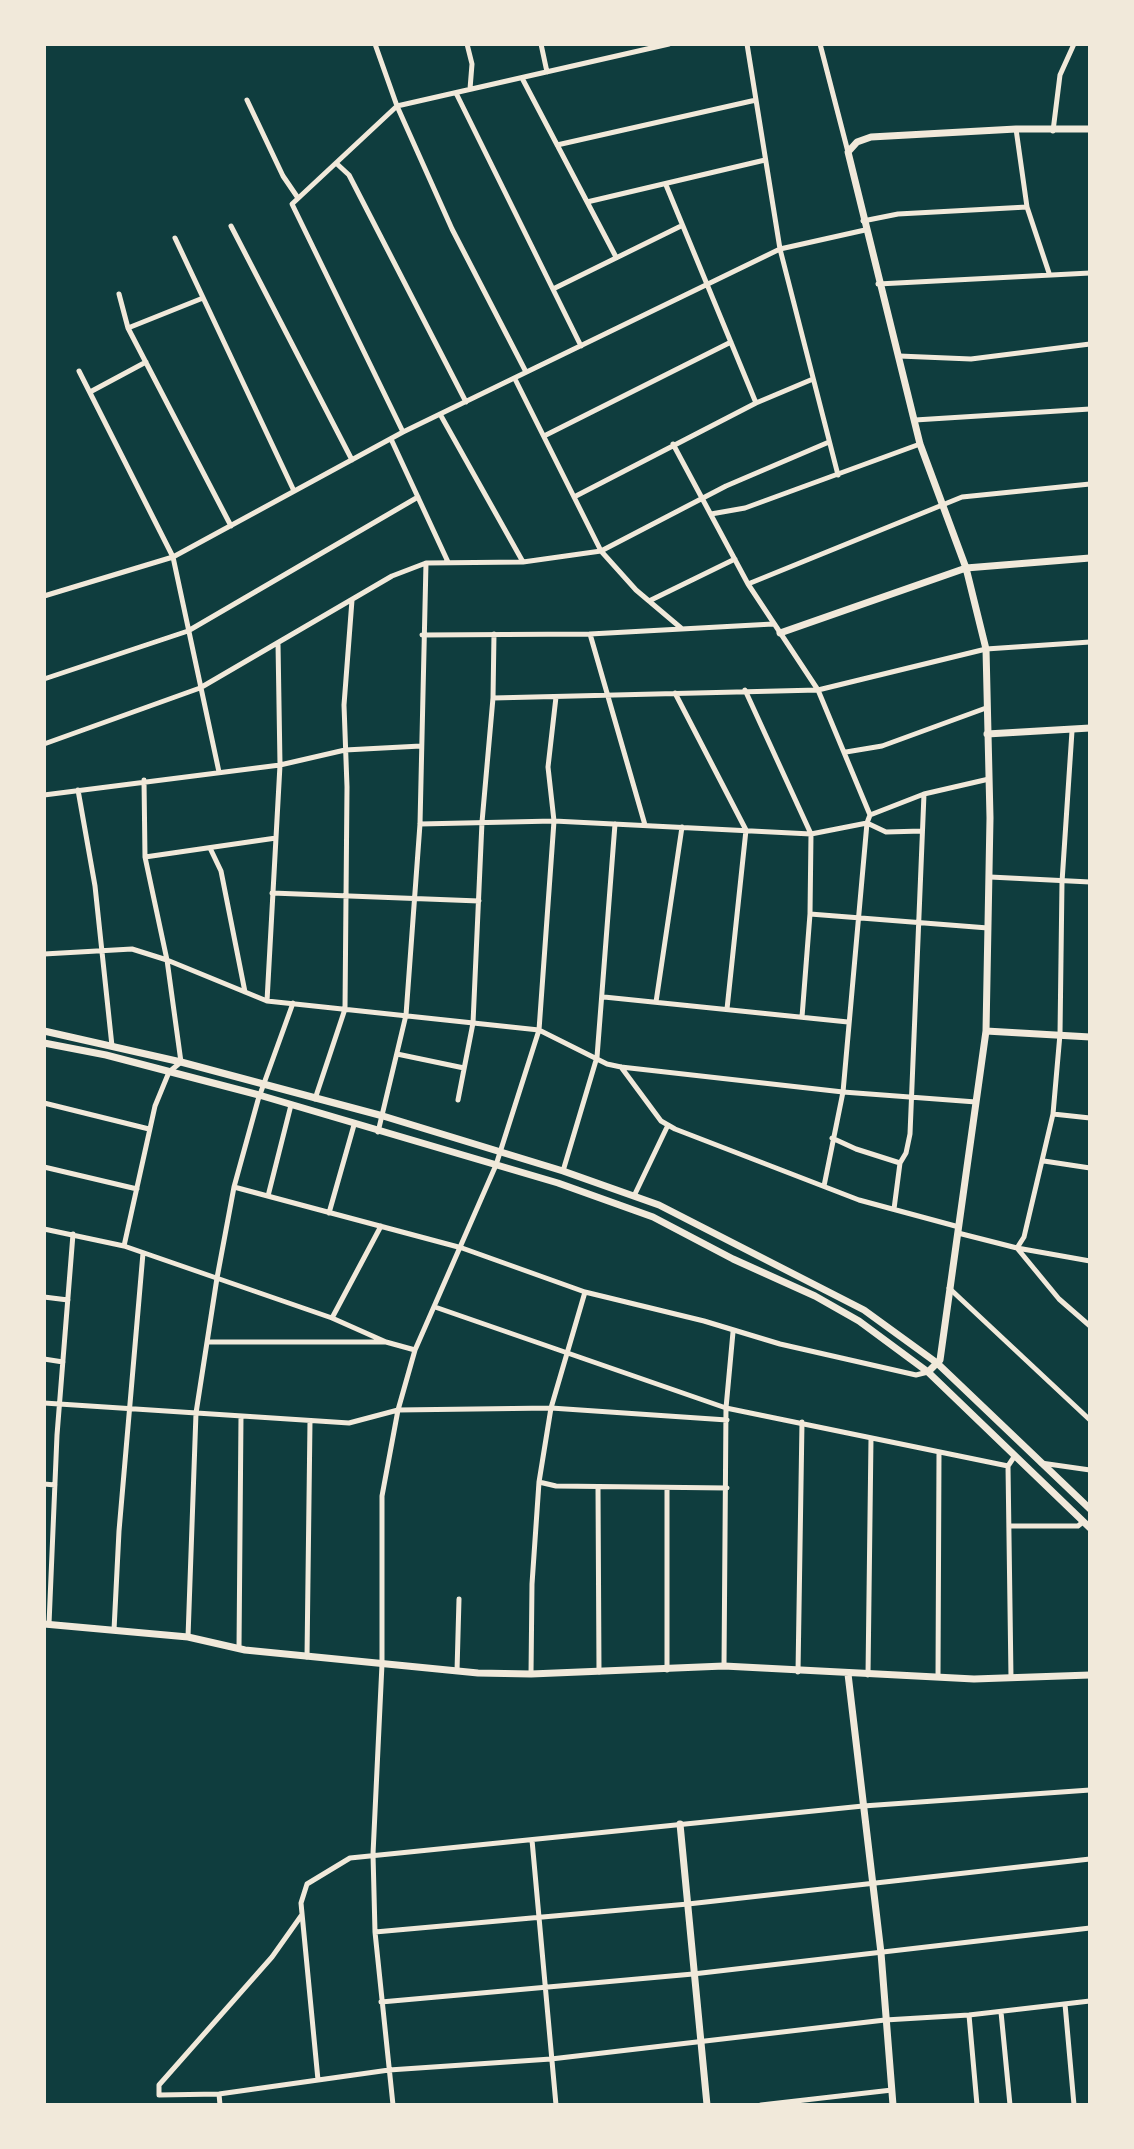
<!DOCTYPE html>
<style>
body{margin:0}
#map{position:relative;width:1134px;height:2149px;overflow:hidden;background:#0f3d3e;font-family:"Noto Sans",sans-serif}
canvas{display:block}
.frame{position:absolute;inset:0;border:46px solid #f1e9da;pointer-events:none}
</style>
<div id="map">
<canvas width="1134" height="2149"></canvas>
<div class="frame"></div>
</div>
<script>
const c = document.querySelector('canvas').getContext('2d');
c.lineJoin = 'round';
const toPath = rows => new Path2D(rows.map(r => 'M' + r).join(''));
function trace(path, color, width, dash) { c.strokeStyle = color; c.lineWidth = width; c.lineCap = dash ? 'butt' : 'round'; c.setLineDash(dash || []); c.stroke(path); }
const minor = toPath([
 [375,44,397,106,452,229,526,372],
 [467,44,472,64,470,89],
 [541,44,547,72],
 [747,44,780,249,838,475],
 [820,44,848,152],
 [522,78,616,257],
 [456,93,581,346],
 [247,100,283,176,298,198],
 [1016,129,1027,207,1049,273],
 [1053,131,1060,75,1074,44],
 [557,145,756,100],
 [336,163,349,175,466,402],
 [666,185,756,403],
 [587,202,765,160],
 [863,221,898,214,1027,207],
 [231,226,352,460],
 [175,238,294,491],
 [878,284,1090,273],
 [553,289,681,226],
 [119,294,128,328],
 [203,298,128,328,231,526],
 [899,356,971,359,1090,344],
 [79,371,173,557,219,772],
 [515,379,601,551,636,590,681,628],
 [90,392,146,362],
 [440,414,523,562],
 [915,420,1090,409],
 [403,432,292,204,397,106,669,44],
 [544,436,731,342],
 [391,439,448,562],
 [673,444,748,584,818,690,870,815,867,823,843,1092,824,1186],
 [574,497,756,403,813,379],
 [711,514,745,508,920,444],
 [748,584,962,497,1090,484],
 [44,596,173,557,403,432,780,249,865,230],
 [649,601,735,559],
 [590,634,645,825],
 [422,635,590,634,773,624],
 [44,679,188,631,418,497],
 [745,690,811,834,810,914,802,1017],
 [675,693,746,830,727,1009],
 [493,698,818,690,986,649,1090,642],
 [1072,731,1062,882,1060,1034,1053,1114,1024,1237,1017,1248,1059,1299,1090,1326],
 [44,744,200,688,392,576,426,563,523,562,601,551,726,486,829,442],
 [846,752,882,746,986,708],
 [78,790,95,886,112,1046],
 [44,795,280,765,345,750,421,746],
 [870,815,924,794,989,779],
 [420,824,554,821,811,834,867,823,886,832,922,831],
 [210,848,221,871,245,992],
 [145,857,276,838],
 [990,877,1090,882],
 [272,893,479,901],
 [810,914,988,928],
 [44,954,132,949,167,960,267,1001,539,1030,607,1064,621,1067,843,1092,976,1102],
 [604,997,848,1022],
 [267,1001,280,765,278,643],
 [656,1002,682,827],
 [397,1054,464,1068],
 [621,1067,661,1121,675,1129,859,1200,959,1227],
 [315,1099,345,1009,347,787,344,705,352,600],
 [458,1100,473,1023,482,822,493,698,494,634],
 [44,1103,149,1129],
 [1053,1114,1090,1118],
 [378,1132,406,1015,420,824,426,563],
 [832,1138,856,1149,900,1163],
 [1044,1161,1090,1168],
 [44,1167,137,1189],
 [563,1171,597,1057,615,824],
 [234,1187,462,1248,585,1292,704,1321,780,1344,916,1375,928,1372],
 [268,1196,291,1105],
 [634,1196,668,1125],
 [894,1209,900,1163,906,1153,910,1134,924,794],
 [329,1213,354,1125],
 [44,1229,124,1246,332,1318,386,1342],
 [958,1233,1017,1248,1090,1261],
 [124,1246,155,1106,169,1072,181,1062,167,960,145,857,144,780],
 [949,1288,1090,1420],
 [44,1297,68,1300],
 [435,1307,726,1408,1008,1466,1014,1457],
 [332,1318,381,1226],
 [207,1342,386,1342,415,1350],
 [44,1359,63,1362],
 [44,1403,349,1423,398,1410,551,1408,727,1420],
 [1041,1463,1090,1470],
 [1008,1466,1011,1678],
 [539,1482,556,1486,727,1488],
 [44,1484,55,1485],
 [598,1487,599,1672],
 [667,1488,667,1670],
 [1009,1526,1078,1526,1083,1522],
 [49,1624,57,1435,73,1234],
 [114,1630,119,1531,143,1253],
 [188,1637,196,1413,217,1278,234,1187,258,1100,293,1003],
 [239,1648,241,1416],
 [307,1657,310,1421],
 [724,1666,726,1408,733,1332],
 [457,1671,459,1599],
 [798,1672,802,1422],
 [531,1674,532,1584,539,1482,551,1408,585,1292],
 [868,1675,871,1438],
 [938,1677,939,1452],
 [532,1840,556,2105],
 [301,1916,272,1957,159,2085,159,2095,219,2094,389,2070,551,2059,885,2020,969,2015,1090,2001],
 [375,1932,688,1904,1090,1859],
 [381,2002,693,1974,1090,1928],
 [1065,2004,1074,2105],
 [1001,2012,1010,2105],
 [969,2015,977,2105],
 [318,2080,301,1903,307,1884,350,1858,863,1806,1090,1790],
 [219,2094,220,2105],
 [393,2105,375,1932,373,1854,382,1664,382,1496,398,1410,415,1350,496,1165,539,1030,554,821,548,767,556,697],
 [761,2105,892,2090]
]);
const tertiary = toPath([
 [780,633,966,568,1090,558],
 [987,734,1090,728],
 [44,1031,181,1062,383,1116,563,1171,659,1205,864,1310,937,1363,1090,1509],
 [986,1031,1090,1037],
 [44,1043,106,1055,259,1095,558,1183,653,1217,733,1259,815,1296,859,1321,928,1372,1090,1528],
 [928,1372,940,1360,986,1031,990,818,986,649,966,568,920,444,848,152,857,142,871,137,1016,129,1090,129],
 [44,1624,188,1637,245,1650,478,1673,531,1674,724,1666,974,1679,1090,1675],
 [848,1674,881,1953,893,2105],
 [680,1824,707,2105]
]);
trace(minor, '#f1e9da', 5);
trace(tertiary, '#f1e9da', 7);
</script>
